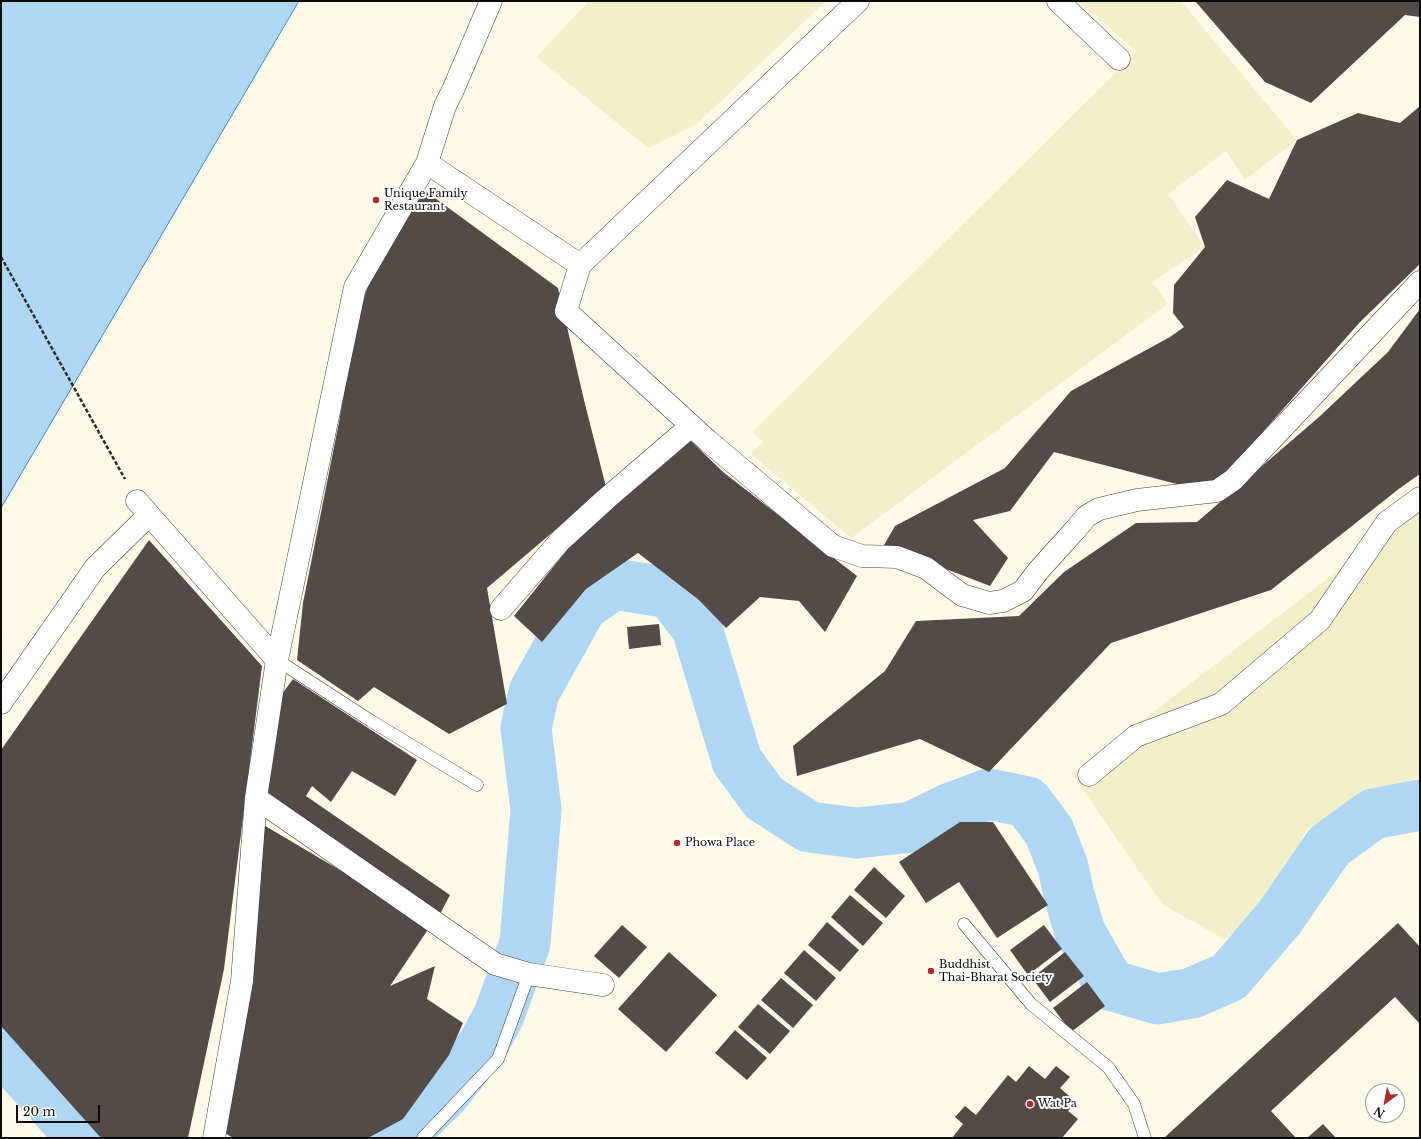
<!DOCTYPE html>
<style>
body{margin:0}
#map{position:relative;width:1421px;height:1139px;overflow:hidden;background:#fefae7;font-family:"Libre Baskerville",serif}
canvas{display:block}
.frame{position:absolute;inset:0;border:2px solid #0a0a0a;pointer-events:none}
.north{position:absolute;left:1365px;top:1083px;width:40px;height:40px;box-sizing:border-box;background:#fff;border:1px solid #9d9d9d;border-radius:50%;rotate:212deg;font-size:11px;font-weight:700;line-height:16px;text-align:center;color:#0a0a0a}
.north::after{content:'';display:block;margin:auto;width:14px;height:18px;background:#b2292a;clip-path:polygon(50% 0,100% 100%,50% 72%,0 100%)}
.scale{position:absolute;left:16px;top:1105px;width:84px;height:18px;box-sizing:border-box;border:2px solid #0a0a0a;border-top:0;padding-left:5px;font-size:12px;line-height:14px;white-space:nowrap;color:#0a0a0a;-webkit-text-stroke:3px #fff;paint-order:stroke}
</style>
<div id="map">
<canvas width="1421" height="1139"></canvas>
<div class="frame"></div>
<div class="north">N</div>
<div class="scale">20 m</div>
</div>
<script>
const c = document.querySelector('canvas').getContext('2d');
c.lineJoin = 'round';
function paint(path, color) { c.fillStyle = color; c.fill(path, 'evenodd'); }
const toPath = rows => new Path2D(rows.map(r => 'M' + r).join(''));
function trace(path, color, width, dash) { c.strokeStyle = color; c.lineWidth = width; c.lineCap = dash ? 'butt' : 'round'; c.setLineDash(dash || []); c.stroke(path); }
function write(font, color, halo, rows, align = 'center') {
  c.font = font + ' "Libre Baskerville",serif'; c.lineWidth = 4; c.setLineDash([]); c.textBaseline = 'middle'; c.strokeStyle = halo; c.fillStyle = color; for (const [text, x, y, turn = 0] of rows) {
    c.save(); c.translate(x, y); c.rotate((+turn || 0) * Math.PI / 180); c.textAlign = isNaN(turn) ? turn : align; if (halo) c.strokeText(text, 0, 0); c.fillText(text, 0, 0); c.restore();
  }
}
const farmland = toPath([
 [589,1,826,1,697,124,648,148,536,57],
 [1078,1,1181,1,1297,140,1245,180,1226,151,1168,194,1205,247,1152,282,1168,304,851,538,751,454,763,442,752,432,1137,52],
 [1420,508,1420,777,1360,799,1307,829,1263,913,1224,939,1162,904,1072,774]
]);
const water = toPath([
 [1,1,299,1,1,508,1,1]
]);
const river = toPath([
 [1,1048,82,1138],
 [395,1138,402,1135,445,1093,483,1045,499,1015,525,943,536,810,526,728,534,692,582,606,614,584,670,593,697,628,737,761,764,798,809,827,857,833,912,827,951,808,989,794,1027,802,1049,831,1063,867,1069,895,1080,932,1110,985,1158,999,1192,993,1229,977,1280,917,1329,846,1373,814,1420,805]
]);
const building = toPath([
 [1195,1,1420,1,1420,17,1405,15,1311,103,1265,82],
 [1420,106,1420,264,1360,322,1222,478,1196,489,1054,452,1010,511,973,520,1008,558,990,586,884,545,895,526,1005,468,1071,391,1170,337,1184,327,1173,313,1174,285,1205,247,1195,217,1227,180,1269,199,1297,140,1358,113,1400,123],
 [424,190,558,288,584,400,606,487,487,588,507,704,449,734,374,687,358,701,297,660,303,603,339,422,358,313,375,268],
 [1420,309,1420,474,1400,488,1271,590,1111,643,989,772,920,739,797,776,793,746,885,671,916,621,1019,616,1064,572,1136,523,1197,522,1319,417,1388,352],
 [691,441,723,472,857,576,825,632,799,601,760,597,726,628,699,600,638,553,586,589,542,642,514,616,574,541],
 [149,540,262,666,224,969,188,1138,101,1138,1,1026,1,750],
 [659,624,661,645,629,649,627,627],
 [293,679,417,760,395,796,352,771,331,802,312,786,306,796,450,895,438,918,256,798,279,698],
 [960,822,993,822,1048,905,997,938,959,882,926,903,899,862],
 [262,824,360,882,429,928,390,986,435,966,427,999,463,1023,449,1055,403,1119,368,1138,233,1138,225,1133],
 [874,867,905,896,886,918,854,890],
 [850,895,883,923,863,946,831,917],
 [827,922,859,950,840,972,808,945],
 [1398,923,1420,947,1420,1024,1395,997,1271,1111,1296,1138,1164,1138],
 [622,925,647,947,619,978,594,956],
 [1044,925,1062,949,1028,975,1010,950],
 [804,950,836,978,816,1001,784,973],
 [669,952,717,995,666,1052,618,1009],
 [1065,952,1084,976,1050,1002,1032,978],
 [781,978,813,1005,793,1028,761,1000],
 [1087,982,1105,1006,1071,1032,1053,1008],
 [758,1004,790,1031,770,1054,738,1027],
 [735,1030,767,1058,747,1080,715,1053],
 [1029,1066,1045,1079,1056,1066,1070,1077,1060,1088,1076,1102,1068,1111,1078,1119,1062,1138,952,1138,963,1124,955,1117,965,1106,976,1115,1008,1075,1016,1082],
 [1323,1124,1336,1138,1307,1138]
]);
const path = toPath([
 [1,257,125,479]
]);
const service = toPath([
 [277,660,371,721,477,785],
 [964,924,1031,1004,1108,1067,1134,1104,1145,1138],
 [423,1138,498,1059,529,974]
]);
const minor = toPath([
 [858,1,580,265,566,311,708,441,833,546,862,556,897,557,926,568,962,595,989,603,1003,601,1023,591,1038,571,1075,530,1087,516,1099,509,1137,500,1217,491,1233,480,1420,282],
 [1058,1,1119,59],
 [427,163,445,106,453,90,491,1],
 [137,501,277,660],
 [501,609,561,540,606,499,691,426],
 [1,703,95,568,149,515],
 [1089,775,1136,736,1221,704,1320,620,1387,522,1420,498],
 [256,798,495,964,529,974,603,985],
 [214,1138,242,981,256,798,277,660,355,287,427,163,580,265]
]);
const markers = [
 [376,200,4,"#b2292a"],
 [677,843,4,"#b2292a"],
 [931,971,4,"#b2292a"],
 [1030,1104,4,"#b2292a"]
];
const poiNames = [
 ["Unique Family",384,194],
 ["Restaurant",384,207],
 ["Phowa Place",685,843],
 ["Buddhist",939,965],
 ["Thai-Bharat Society",939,978],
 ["Wat Pa",1038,1104]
];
paint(farmland, '#f2f0ca');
paint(water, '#afd7f3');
trace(water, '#3988c6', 1);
trace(river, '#afd7f3', 51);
paint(building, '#524b47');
trace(service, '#3d3d3d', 13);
trace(minor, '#3d3d3d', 23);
trace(path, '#2c2c2c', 2.5, [4, 2]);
trace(service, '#fff', 12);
trace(minor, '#fff', 22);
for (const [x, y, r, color] of markers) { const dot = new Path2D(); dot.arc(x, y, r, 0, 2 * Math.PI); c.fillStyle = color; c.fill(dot); trace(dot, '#fff', 1.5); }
write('11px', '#0a0a0a', '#fff', poiNames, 'left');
</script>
